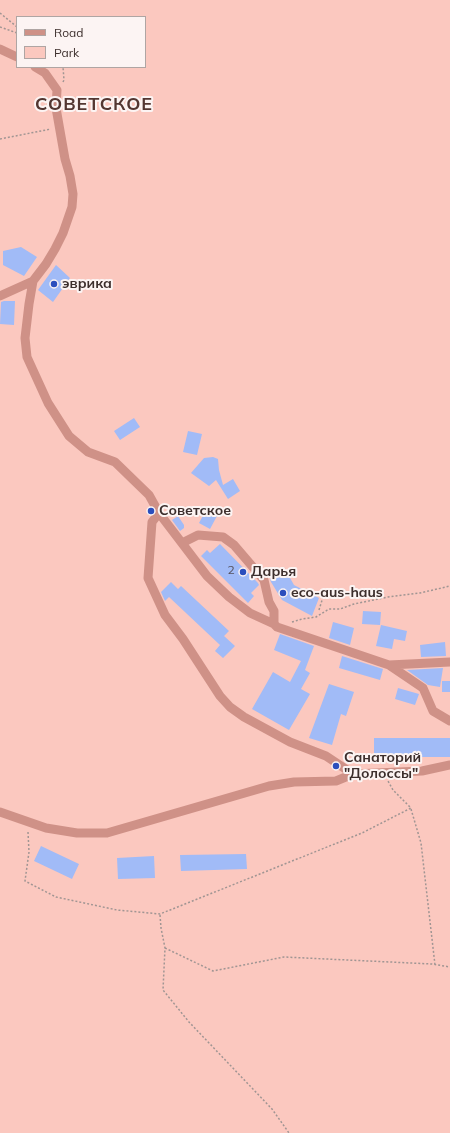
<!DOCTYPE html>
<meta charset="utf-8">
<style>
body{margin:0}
#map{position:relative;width:450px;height:1133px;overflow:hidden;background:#fcf4f3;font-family:Mulish,sans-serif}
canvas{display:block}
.legend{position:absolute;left:16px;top:16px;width:130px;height:52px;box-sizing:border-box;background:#fcf4f3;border:1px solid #afa5a3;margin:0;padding:5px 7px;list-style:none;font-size:12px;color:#3c2e2c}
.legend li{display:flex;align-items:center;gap:8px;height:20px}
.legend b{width:20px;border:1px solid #afa5a3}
</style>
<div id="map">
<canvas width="450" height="1133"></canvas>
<ul class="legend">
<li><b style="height:5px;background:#cf9187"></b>Road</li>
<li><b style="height:11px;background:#fbc8bf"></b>Park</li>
</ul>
</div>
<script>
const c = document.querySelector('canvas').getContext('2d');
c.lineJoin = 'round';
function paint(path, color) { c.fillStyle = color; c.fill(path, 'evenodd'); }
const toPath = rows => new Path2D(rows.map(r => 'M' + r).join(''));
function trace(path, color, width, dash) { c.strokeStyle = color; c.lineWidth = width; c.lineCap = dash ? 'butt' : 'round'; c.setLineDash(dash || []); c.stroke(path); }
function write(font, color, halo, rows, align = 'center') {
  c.font = font + ' Mulish,sans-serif'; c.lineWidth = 4; c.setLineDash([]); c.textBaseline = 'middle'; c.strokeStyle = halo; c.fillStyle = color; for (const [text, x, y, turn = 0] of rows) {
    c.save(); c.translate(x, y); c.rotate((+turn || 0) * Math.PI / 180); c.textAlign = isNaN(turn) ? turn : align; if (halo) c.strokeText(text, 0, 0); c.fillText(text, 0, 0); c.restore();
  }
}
const green = toPath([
 [0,0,450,0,450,1133,0,1133],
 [17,17,145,17,145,67,17,67]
]);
const building = toPath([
 [21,247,37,257,24,276,3,265,3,251],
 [56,265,70,278,53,302,38,290],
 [4,301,15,301,14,325,0,324,1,302],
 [134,418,140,427,120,440,114,431],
 [188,431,202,434,197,455,183,452],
 [213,457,218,459,219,470,223,485,233,479,240,491,228,499,216,480,209,486,191,473,204,458],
 [206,510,217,516,210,529,199,523],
 [178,516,184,525,184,528,180,531,172,520],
 [220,544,258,583,259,585,251,593,254,596,248,603,201,556,207,550,210,553],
 [285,569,294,585,319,598,312,616,282,600,271,582,270,579],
 [171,582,178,589,181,586,229,631,224,636,235,646,223,658,215,651,220,645,169,597,165,601,161,592],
 [363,611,381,612,380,625,362,624],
 [333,622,354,628,350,645,329,638],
 [381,625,407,631,405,641,394,639,392,649,376,646],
 [280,634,314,646,305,670,310,673,301,689,310,694,289,730,252,709,273,672,290,682,301,661,274,650],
 [445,642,446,656,421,657,420,645],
 [342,656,383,669,380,680,339,668],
 [443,668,440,687,428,685,407,670],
 [442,681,450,681,450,692,442,692],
 [329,684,354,692,346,716,341,714,332,745,309,738],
 [398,688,419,694,415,705,395,699],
 [374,738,450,738,450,757,374,757],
 [41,846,79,864,72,879,34,861],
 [246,854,247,869,181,871,180,855],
 [154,856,155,878,118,879,117,858]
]);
const path = toPath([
 [0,13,17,27],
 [0,27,17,33],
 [63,82,64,80,63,67],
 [0,139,51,129],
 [271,576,285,568],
 [319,610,323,597],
 [292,622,302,619,316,617,329,609,340,609,354,604,388,597,420,593,450,586],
 [411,809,421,843,435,965],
 [28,832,29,852,25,881,56,897,117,910,160,914,362,833,411,808,393,790,388,781],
 [160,915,161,928,165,948,163,990,189,1022,272,1109,289,1133],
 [165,948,213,971,284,957,432,964,450,967]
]);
const minor = toPath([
 [0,49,17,57],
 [33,281,29,304,25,338,27,357,48,403,69,436,88,452,115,462,149,495,159,513,152,522,148,578,165,615,183,639,220,696,230,707,244,717,290,742,326,756,353,774],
 [0,296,33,281,46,264,55,249,63,233,72,207,73,194,70,176,65,159,56,108,57,90,45,73,35,67],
 [159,513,207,576,229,597,250,613,274,624,277,627,389,665,423,688,433,711,450,721],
 [182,543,198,535,223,537,234,545,264,580,269,602,274,611,274,624],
 [389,665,450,662],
 [0,812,46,828,77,833,107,833,269,786,294,782,336,781,353,774,422,771,450,765]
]);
const markers = [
 [54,284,4,"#2b4ebd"],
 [151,511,4,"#2b4ebd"],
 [243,572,4,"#2b4ebd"],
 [283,593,4,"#2b4ebd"],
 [336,766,4,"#2b4ebd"]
];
const numberNames = [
 ["2",231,570]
];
const poiNames = [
 ["эврика",62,284],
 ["Советское",159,511],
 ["Дарья",251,572],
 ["eco-aus-haus",291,593],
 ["Санаторий",344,758],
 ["\"Долоссы\"",344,774]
];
const districtNames = [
 ["СОВЕТСКОЕ",94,105]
];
paint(green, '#fbc8bf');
paint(building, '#a1bbf7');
trace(path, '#a09593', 1.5, [2, 2]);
trace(minor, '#cf9187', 9);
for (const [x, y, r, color] of markers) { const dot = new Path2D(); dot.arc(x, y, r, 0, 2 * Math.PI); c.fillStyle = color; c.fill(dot); trace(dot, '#fcf4f3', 1.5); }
write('12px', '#55515f', null, numberNames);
write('bold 14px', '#3c2e2c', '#fcf4f3', poiNames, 'left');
c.letterSpacing = '1px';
write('bold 18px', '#533631', '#fcf4f3', districtNames);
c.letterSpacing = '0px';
</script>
